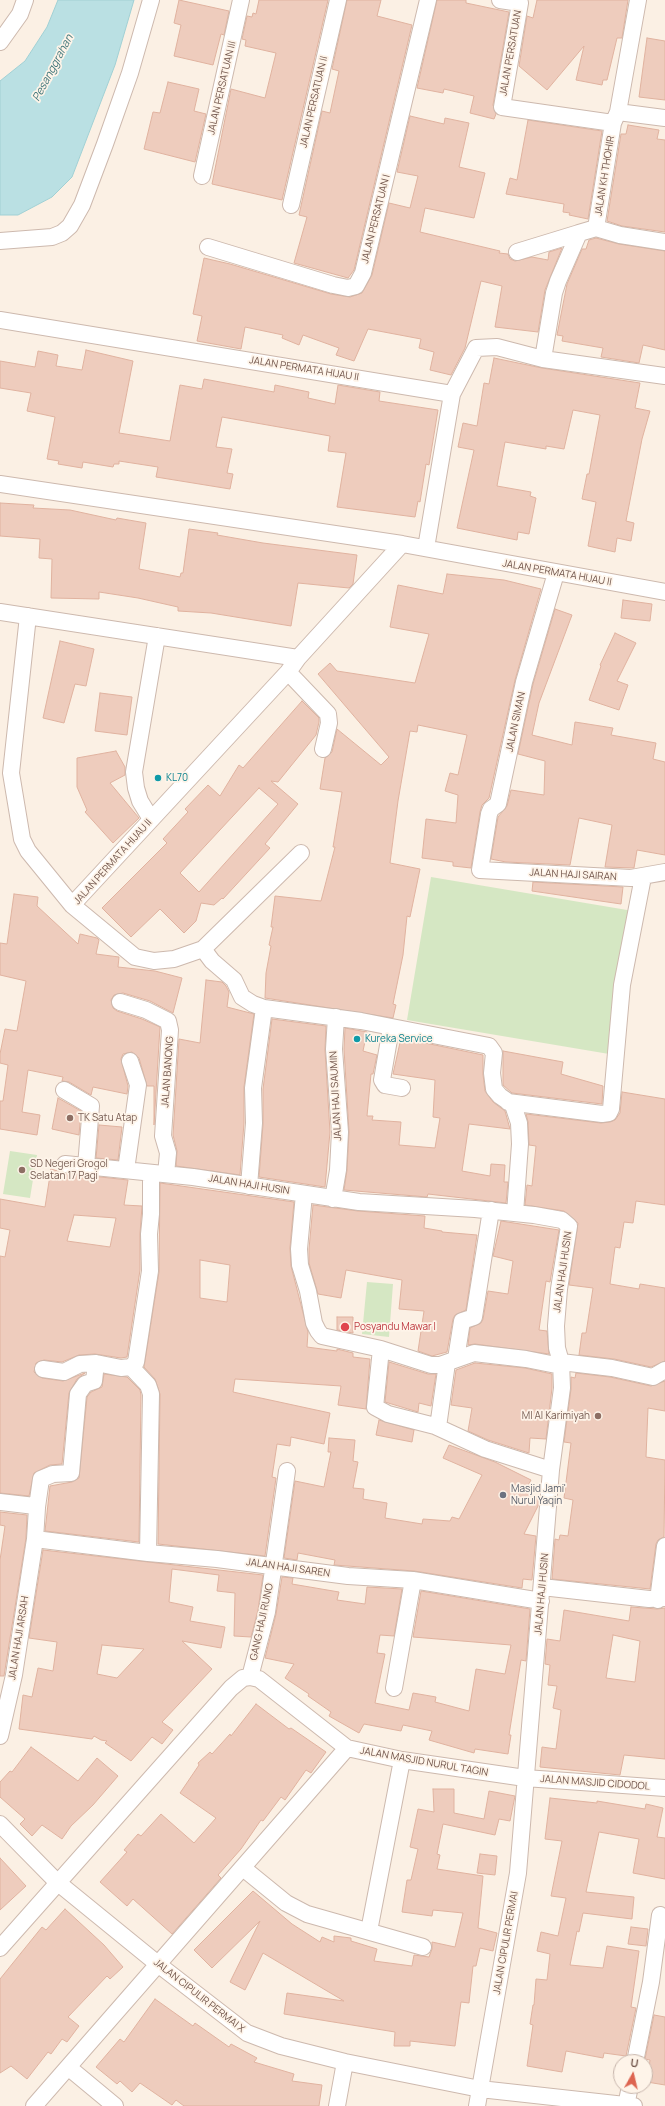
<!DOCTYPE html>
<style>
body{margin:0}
#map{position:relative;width:665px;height:2106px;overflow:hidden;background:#fbf0e4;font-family:Manrope,sans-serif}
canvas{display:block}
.north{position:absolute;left:613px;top:2054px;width:40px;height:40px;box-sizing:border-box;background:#fef4e9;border:1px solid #c6b4aa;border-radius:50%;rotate:8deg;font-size:11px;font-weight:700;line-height:16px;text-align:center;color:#71554b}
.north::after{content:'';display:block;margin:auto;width:14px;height:18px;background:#dd6450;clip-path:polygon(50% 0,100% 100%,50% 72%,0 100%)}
</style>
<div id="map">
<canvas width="665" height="2106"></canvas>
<div class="north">U</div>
</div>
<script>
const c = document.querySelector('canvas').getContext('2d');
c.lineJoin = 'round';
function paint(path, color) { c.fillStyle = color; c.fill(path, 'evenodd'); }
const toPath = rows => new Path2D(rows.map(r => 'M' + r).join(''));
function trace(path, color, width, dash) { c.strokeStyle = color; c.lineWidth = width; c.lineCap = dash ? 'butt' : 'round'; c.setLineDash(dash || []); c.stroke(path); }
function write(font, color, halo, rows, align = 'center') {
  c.font = font + ' Manrope,sans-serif'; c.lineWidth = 3.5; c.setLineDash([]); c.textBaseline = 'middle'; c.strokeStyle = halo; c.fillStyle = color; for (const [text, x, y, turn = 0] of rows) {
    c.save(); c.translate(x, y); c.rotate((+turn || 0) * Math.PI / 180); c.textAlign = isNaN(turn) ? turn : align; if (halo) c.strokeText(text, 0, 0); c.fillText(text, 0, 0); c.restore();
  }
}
const green = toPath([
 [431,877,639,912,615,1055,407,1020],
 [10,1151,37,1155,30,1198,3,1194],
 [367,1282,393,1284,389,1337,362,1334]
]);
const water = toPath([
 [58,0,134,0,115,65,72,177,52,197,18,215,0,215,0,81,25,61,47,27,58,0]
]);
const building = toPath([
 [179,0,229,11,224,35,221,34,213,65,174,56,181,25,174,23,179,0],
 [259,0,328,0,282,200,212,184,231,89,265,98,276,53,245,46,246,40,242,39,247,16,252,17,253,13,256,14,259,0],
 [347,0,381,0,377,16,412,25,354,270,348,278,294,263,307,217,299,215,322,111,330,113,339,71,332,69,347,0],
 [437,0,466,0,466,3,509,12,493,105,496,114,494,119,470,113,474,96,444,89,443,93,417,88,437,0],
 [537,0,628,0,622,38,617,38,607,80,603,80,602,85,576,80,584,46,547,90,519,66,527,16,533,18,537,0],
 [647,38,665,41,665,100,639,97,647,38],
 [168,82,199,89,194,111,206,114,195,162,144,149,153,112,160,113,168,82],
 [410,116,444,124,445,118,469,123,459,167,485,173,474,218,425,208,420,232,500,251,499,253,508,254,510,259,515,261,532,257,548,260,549,252,562,248,545,290,538,332,495,327,502,286,481,281,465,348,451,375,430,370,434,352,419,348,421,339,368,329,354,361,336,355,339,348,303,335,299,345,282,338,283,335,245,327,241,349,197,341,202,316,193,314,204,258,230,264,331,294,350,297,362,293,372,275,389,203,410,208,418,176,397,172,410,116],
 [528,120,602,131,588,219,569,215,570,213,563,212,564,204,506,194,510,178,517,180,528,120],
 [628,125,659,130,657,139,665,140,665,232,622,226,607,221,621,134,626,134,628,125],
 [596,238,619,244,665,251,665,350,643,345,639,363,601,357,603,348,562,341,563,336,557,335,567,284,582,249,586,249,589,240,596,238],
 [86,350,133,361,119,433,170,441,180,385,202,389,204,379,274,392,275,385,309,392,308,398,335,404,338,385,380,392,379,401,438,410,429,465,426,464,420,502,418,501,415,517,337,507,346,453,328,451,330,436,222,417,216,447,232,449,227,473,233,474,230,489,156,477,158,467,119,461,119,464,114,464,113,467,83,462,82,468,58,464,59,461,47,459,55,417,27,411,31,393,0,388,0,361,35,367,38,351,58,355,56,366,82,370,86,350],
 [494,358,542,368,640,383,635,408,650,411,642,439,626,521,634,523,631,541,617,538,615,552,588,546,596,502,582,499,587,474,589,474,600,415,573,410,564,449,546,446,546,449,505,442,497,486,531,492,530,496,536,498,529,534,518,532,517,540,457,528,474,450,458,447,463,423,477,426,484,383,489,384,494,358],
 [0,503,34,505,33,508,70,510,116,520,117,518,146,523,139,569,180,577,181,573,183,573,189,529,218,533,217,535,263,543,357,555,353,584,349,588,298,583,291,626,211,613,178,611,178,607,138,598,99,592,99,599,51,598,52,559,39,558,40,539,0,536,0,503],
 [447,574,504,580,541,589,515,680,489,798,482,805,480,812,471,868,453,866,453,862,422,858,426,819,456,823,458,795,445,791,450,773,458,775,467,735,418,725,417,732,410,731,398,801,390,863,420,869,410,917,407,916,403,955,393,1004,396,1005,393,1018,265,998,266,973,271,946,269,945,273,927,271,927,275,896,321,901,335,847,333,847,342,792,320,789,325,758,332,752,337,729,381,765,389,757,318,674,330,663,337,671,415,683,429,634,390,627,398,585,443,594,447,574],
 [623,600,652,604,650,621,621,618,623,600],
 [555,609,572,615,539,703,532,735,572,745,575,722,613,728,611,735,656,743,653,759,665,762,665,855,637,850,634,868,605,867,612,825,579,818,570,865,506,862,491,859,498,817,507,806,511,790,544,795,545,761,518,754,533,684,555,609],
 [615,633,636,643,617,681,628,685,619,710,589,700,601,666,600,665,615,633],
 [60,641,94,649,86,686,75,684,64,723,43,718,60,641],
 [100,693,132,697,127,735,95,731,100,693],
 [302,701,319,718,319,722,316,735,278,782,271,781,298,804,265,844,270,848,223,899,222,898,214,905,201,903,196,921,184,933,160,909,131,937,102,908,167,843,163,839,188,812,185,809,208,785,220,796,239,765,243,768,302,701],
 [259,788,278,804,199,892,180,873,259,788],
 [116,751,125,767,125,775,110,783,139,818,113,843,85,812,87,810,77,787,77,758,116,751],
 [533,882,623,887,621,904,532,891,533,882],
 [14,894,38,897,37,906,78,944,80,934,97,938,99,940,96,954,119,957,118,967,155,971,182,978,173,1013,150,1001,123,993,114,995,111,1000,113,1008,117,1011,142,1019,160,1027,154,1125,154,1086,147,1086,139,1058,132,1052,123,1054,121,1059,128,1086,127,1094,93,1087,91,1095,69,1082,62,1081,63,1077,28,1070,22,1112,40,1115,37,1135,0,1129,0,1101,3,1101,8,1065,0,1063,0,1054,5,1029,17,1031,26,981,0,975,0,943,7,944,14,894],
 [206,980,222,982,226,986,229,992,227,1007,254,1014,244,1087,244,1123,240,1175,176,1166,177,1151,173,1135,179,1039,200,1043,206,980],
 [272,1019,326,1026,325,1050,330,1132,325,1187,259,1177,263,1124,263,1089,272,1019],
 [345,1028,367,1032,363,1051,377,1055,373,1074,371,1074,367,1116,373,1116,372,1120,401,1122,399,1145,435,1148,440,1118,433,1117,435,1080,393,1074,401,1038,483,1055,483,1074,485,1091,493,1102,505,1111,510,1129,469,1124,462,1171,490,1176,491,1164,505,1165,504,1182,508,1182,506,1203,428,1194,427,1197,344,1190,347,1170,349,1132,344,1049,345,1028],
 [503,1051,563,1062,561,1074,603,1086,602,1104,512,1093,503,1085,503,1051],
 [622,1092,665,1099,665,1205,636,1201,633,1223,624,1222,620,1248,615,1247,610,1284,639,1289,640,1284,665,1288,665,1361,651,1367,614,1359,579,1355,582,1333,586,1333,593,1288,569,1285,578,1223,564,1211,525,1205,527,1185,532,1186,536,1146,529,1145,528,1122,526,1114,601,1123,610,1122,615,1120,620,1113,622,1092],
 [58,1098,81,1111,79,1135,52,1129,58,1098],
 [99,1125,122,1127,118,1160,96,1158,99,1125],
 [51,1169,64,1173,128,1180,124,1205,142,1206,140,1234,140,1270,127,1357,121,1358,95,1354,79,1355,62,1362,44,1360,36,1363,34,1372,42,1378,63,1381,85,1373,77,1379,69,1393,62,1464,50,1465,34,1473,29,1496,0,1493,0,1256,5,1257,10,1230,0,1228,0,1199,45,1207,51,1169],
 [74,1215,116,1218,110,1247,67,1241,74,1215],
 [160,1183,294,1202,290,1248,291,1266,308,1332,307,1347,337,1351,337,1349,353,1353,353,1357,370,1359,366,1409,338,1405,341,1386,235,1379,233,1392,330,1413,324,1444,291,1437,290,1446,277,1444,272,1477,276,1478,265,1556,158,1544,160,1394,155,1379,144,1367,159,1272,160,1183],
 [200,1260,230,1265,227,1302,200,1298,200,1260],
 [313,1205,358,1211,425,1216,424,1228,442,1231,442,1232,477,1235,466,1310,455,1315,453,1319,447,1352,432,1356,418,1351,424,1311,399,1309,402,1280,346,1270,341,1298,318,1294,309,1263,309,1249,313,1205],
 [501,1221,559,1230,550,1282,546,1281,539,1330,547,1331,549,1354,475,1344,468,1345,470,1328,481,1323,483,1319,488,1291,508,1294,513,1261,493,1256,501,1221],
 [337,1317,353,1317,353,1333,337,1330,337,1317],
 [389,1362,428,1374,436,1374,431,1406,419,1403,418,1412,385,1402,389,1362],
 [475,1363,525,1368,552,1374,552,1388,546,1439,530,1438,529,1453,488,1440,468,1431,472,1408,451,1405,456,1370,475,1363],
 [576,1373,610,1377,651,1386,665,1381,665,1411,648,1408,646,1457,665,1460,664,1537,658,1540,656,1544,650,1589,552,1579,555,1539,559,1540,560,1535,568,1536,573,1500,564,1498,571,1443,564,1442,571,1389,571,1377,575,1378,576,1373],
 [104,1374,127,1377,140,1390,141,1395,139,1542,45,1531,50,1486,72,1482,79,1478,87,1397,91,1392,102,1387,104,1374],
 [379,1420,414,1430,412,1442,376,1435,379,1420],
 [329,1438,355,1440,353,1461,358,1462,353,1488,364,1489,363,1499,387,1503,385,1518,422,1524,423,1519,450,1521,452,1517,459,1519,482,1475,443,1458,449,1445,495,1462,531,1480,525,1491,539,1498,538,1506,524,1534,536,1536,532,1580,523,1579,522,1588,414,1571,334,1565,335,1560,298,1553,297,1560,284,1558,295,1481,324,1487,331,1452,328,1452,329,1438],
 [0,1512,27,1515,26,1538,4,1676,0,1676,0,1560,5,1526,0,1525,0,1512],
 [43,1550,263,1575,258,1610,251,1637,234,1636,235,1593,217,1591,219,1575,172,1569,169,1602,193,1607,190,1621,225,1627,221,1648,182,1641,212,1669,162,1722,173,1730,162,1744,152,1737,131,1761,105,1743,107,1741,101,1740,94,1736,92,1739,19,1729,23,1695,32,1697,38,1668,53,1671,57,1642,29,1638,43,1550],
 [102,1645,144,1649,117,1678,97,1674,102,1645],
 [282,1577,293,1578,292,1584,339,1592,337,1600,365,1604,367,1587,402,1589,394,1636,380,1635,377,1653,385,1654,375,1703,409,1710,413,1693,436,1697,435,1702,469,1711,476,1669,505,1674,511,1645,413,1637,421,1591,530,1609,526,1661,521,1660,509,1735,511,1735,508,1754,475,1749,474,1753,429,1740,432,1731,403,1725,401,1731,364,1724,359,1733,329,1716,331,1712,308,1696,309,1694,285,1678,294,1664,265,1658,276,1614,282,1577],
 [631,1607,657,1609,665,1608,665,1759,624,1755,620,1775,540,1767,542,1747,556,1749,561,1710,553,1708,557,1686,548,1685,550,1665,545,1664,547,1639,560,1641,564,1610,629,1621,631,1607],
 [613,1635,640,1641,635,1682,606,1678,613,1635],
 [256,1704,289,1729,291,1728,326,1752,311,1773,306,1770,285,1800,281,1797,263,1821,261,1820,241,1849,218,1875,221,1878,172,1934,133,1899,127,1906,100,1882,127,1852,124,1850,138,1834,141,1836,161,1814,194,1843,216,1818,180,1793,199,1765,198,1763,210,1752,212,1754,230,1734,231,1736,256,1704],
 [31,1747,78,1781,97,1758,118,1776,93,1805,71,1826,62,1839,42,1825,32,1836,20,1824,25,1819,0,1797,0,1782,10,1771,12,1772,31,1747],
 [433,1789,454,1789,454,1813,484,1819,489,1791,515,1796,510,1821,499,1819,495,1835,443,1824,437,1854,440,1855,437,1869,483,1876,478,1928,497,1933,493,1951,480,1948,476,1966,473,1966,469,2003,461,2002,455,2046,410,2041,410,2046,394,2046,395,2032,284,2014,287,1993,344,2001,263,1953,245,1990,230,1982,260,1921,212,1968,194,1950,253,1891,292,1924,320,1942,322,1937,334,1942,334,1936,351,1938,351,1941,377,1949,374,1961,412,1966,414,1955,429,1957,432,1949,432,1942,455,1947,463,1913,433,1910,432,1916,402,1912,407,1880,411,1880,418,1849,410,1847,418,1809,434,1812,433,1789],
 [550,1798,597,1803,597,1801,645,1809,646,1804,663,1808,657,1837,665,1838,665,1879,633,1873,639,1839,599,1832,586,1892,634,1897,632,1919,583,1913,579,1932,577,1931,570,1965,603,1968,607,1946,639,1951,631,2007,636,2008,626,2056,604,2053,603,2058,566,2051,562,2072,527,2066,533,2025,530,2024,533,2005,534,2005,536,1979,547,1980,550,1954,537,1951,541,1932,558,1936,566,1898,551,1896,562,1841,545,1839,550,1798],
 [480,1854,497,1856,495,1875,477,1873,480,1854],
 [0,1858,26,1886,0,1910,0,1858],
 [65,1909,104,1945,123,1967,110,1979,107,1976,68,2017,79,2026,67,2042,62,2039,51,2054,48,2052,27,2079,11,2066,0,2073,0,1979,42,1927,46,1930,65,1909],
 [631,1927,648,1929,646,1946,628,1944,631,1927],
 [155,1999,193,2026,195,2023,229,2047,231,2044,257,2058,254,2062,294,2074,292,2081,322,2085,319,2106,184,2106,176,2100,172,2105,140,2083,132,2092,120,2081,117,2084,96,2067,120,2039,124,2042,155,1999],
 [654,2015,665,2017,665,2085,647,2082,650,2060,645,2059,654,2015]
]);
const minor = toPath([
 [500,0,520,3,502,107,613,123],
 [0,42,20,14,25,0],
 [618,112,665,118],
 [202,176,241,0],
 [291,205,338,0],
 [596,228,620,235,665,242],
 [0,241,52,237,62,233,70,226,82,205,105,144,130,73,151,0],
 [208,247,333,285,348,288,356,286,363,273,428,0],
 [517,252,579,233],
 [0,320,452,394,426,548],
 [543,359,554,293,558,281,579,233,596,228,613,123,618,112,638,0],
 [452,394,476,348,497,347,543,359,665,376],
 [0,484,402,544],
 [556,573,524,682,498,804,491,809,489,814,480,870,631,878,665,872],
 [0,612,298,658],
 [28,616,11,773,22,839,28,851,72,905,135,957,154,961,174,959,203,949,301,853],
 [288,672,328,714,329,723,323,749],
 [151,819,140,801,136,788,134,772,157,636],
 [72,905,288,672,298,658,402,544,665,592],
 [203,949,212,961,234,980,242,997,253,1004,264,1008,361,1021,489,1046,494,1053,492,1073,494,1089,500,1096,513,1105,519,1123,520,1144,515,1213],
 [120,1002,146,1010,168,1021,170,1030,163,1136,168,1153,166,1174],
 [391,1028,382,1080,385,1085,402,1088],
 [64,1090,91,1106,86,1166],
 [508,1102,602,1114,609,1113,611,1109,622,985,643,877],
 [65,1164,193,1177,359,1202,475,1209,534,1215,562,1220,569,1226,559,1289,556,1326,557,1348,561,1362,562,1388,551,1470,518,1873,477,2106],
 [126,1170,138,1085,130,1061],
 [249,1186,254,1123,253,1088,264,1008],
 [304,1194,299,1249,300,1265,308,1291,314,1323,318,1331,322,1336,381,1349,431,1365,440,1365,474,1353,526,1359,561,1366],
 [333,1199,338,1170,340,1132,334,1049,336,1017],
 [381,1349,375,1407,388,1414,435,1426,485,1449,551,1470],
 [456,1359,462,1321,474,1317,491,1210],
 [561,1362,612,1368,653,1377,665,1370],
 [131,1367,148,1385,151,1394,148,1553],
 [43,1369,64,1372,80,1364,96,1363,121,1368,131,1367,136,1362,150,1271,149,1234,151,1214,151,1173],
 [438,1427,447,1363],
 [0,1502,35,1506,37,1508,35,1539,14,1675,0,1736],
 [37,1507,41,1479,53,1474,71,1473,78,1394,85,1384,94,1381,96,1363],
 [35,1539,148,1553,217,1559,348,1576,413,1580,541,1601],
 [542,1587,649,1599,665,1598],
 [658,1600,665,1546],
 [250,1677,267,1612,287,1471],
 [394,1688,413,1580],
 [0,1824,57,1882,159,1965,247,2033,281,2046,345,2062,480,2089,634,2106],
 [243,1868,286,1903,307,1914,423,1947],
 [369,1931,402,1760],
 [0,1948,231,1688,243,1678,250,1677,259,1679,347,1748,402,1760,525,1778,665,1788],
 [635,2062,651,1982,660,1915],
 [68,2067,115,2106],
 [34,2106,347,1748],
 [337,2106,345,2062],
 [626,2106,630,2086]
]);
const markers = [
 [158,778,4,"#0f9aa8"],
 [357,1039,4,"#0f9aa8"],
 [70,1118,4,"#8d6e63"],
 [22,1170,4,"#8d6e63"],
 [345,1327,5,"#e0444e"],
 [598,1416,4,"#8d6e63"],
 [503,1495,4,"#6b7280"]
];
const streetNames = [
 ["JALAN PERSATUAN",511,53,-80],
 ["JALAN PERSATUAN III",222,88,-77],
 ["JALAN PERSATUAN II",314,102,-77],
 ["JALAN KH THOHIR",605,176,-81],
 ["JALAN PERSATUAN I",376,219,-76],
 ["JALAN PERMATA HIJAU II",304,369,9],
 ["JALAN PERMATA HIJAU II",557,573,10],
 ["JALAN SIMAN",516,722,-78],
 ["JALAN PERMATA HIJAU II",113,862,-48],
 ["JALAN HAJI SAIRAN",573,875,3],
 ["JALAN BANONG",168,1072,-86],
 ["JALAN HAJI SAUMIN",336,1096,-93],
 ["JALAN HAJI HUSIN",249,1185,9],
 ["JALAN HAJI HUSIN",563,1272,-82],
 ["JALAN HAJI SAREN",288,1568,8],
 ["JALAN HAJI HUSIN",542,1594,-85],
 ["GANG HAJI RUNO",262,1622,-78],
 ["JALAN HAJI ARSAH",19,1638,-81],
 ["JALAN MASJID NURUL TAGIN",424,1762,10],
 ["JALAN MASJID CIDODOL",595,1783,4],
 ["JALAN CIPULIR PERMAI",506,1943,-80],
 ["JALAN CIPULIR PERMAI X",199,1996,38]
];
const cultureNames = [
 ["KL70",166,778],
 ["Kureka Service",365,1039]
];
const educationNames = [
 ["TK Satu Atap",78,1118],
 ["SD Negeri Grogol",30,1164],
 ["Selatan 17 Pagi",30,1176],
 ["MI Al Karimiyah",590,1416,"right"]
];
const healthNames = [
 ["Posyandu Mawar I",354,1327]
];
const worshipNames = [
 ["Masjid Jami'",511,1489],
 ["Nurul Yaqin",511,1501]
];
const waterNames = [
 ["Pesanggrahan",53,68,-62]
];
paint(green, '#d5e7c3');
paint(water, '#bae0e3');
trace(water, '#a1d0d4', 1);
paint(building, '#eeccbd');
trace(building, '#e0b29f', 1);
trace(minor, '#cdb9ae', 18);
trace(minor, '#fff', 16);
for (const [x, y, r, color] of markers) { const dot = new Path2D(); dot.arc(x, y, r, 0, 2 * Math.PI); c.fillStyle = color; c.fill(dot); trace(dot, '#fef4e9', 1.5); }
write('10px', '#71554b', '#fef4e9', streetNames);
write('10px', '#0d838f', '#fef4e9', cultureNames, 'left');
write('10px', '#785e54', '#fef4e9', educationNames, 'left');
write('10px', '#be3a42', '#fef4e9', healthNames, 'left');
write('10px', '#5b616d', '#fef4e9', worshipNames, 'left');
write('italic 11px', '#43787c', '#fef4e9', waterNames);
</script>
